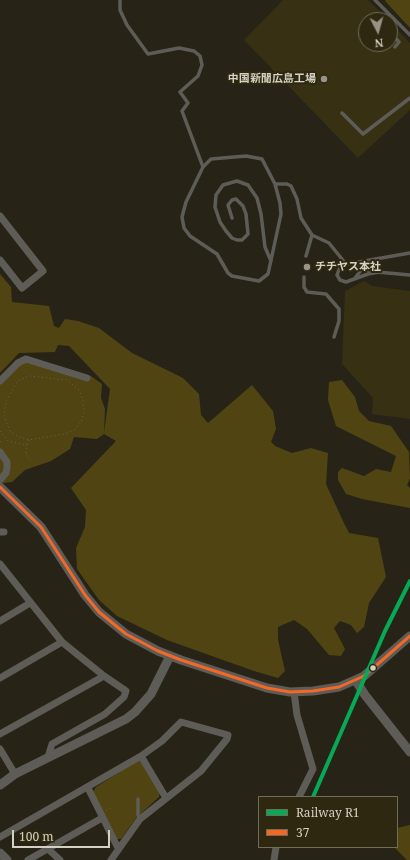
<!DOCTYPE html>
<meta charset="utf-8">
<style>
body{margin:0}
#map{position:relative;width:410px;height:860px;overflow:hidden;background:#272417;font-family:"Noto Serif",serif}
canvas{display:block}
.legend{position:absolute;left:258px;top:796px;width:140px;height:52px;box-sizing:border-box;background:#2e2810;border:1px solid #706c58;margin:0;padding:5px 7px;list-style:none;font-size:12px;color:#d4d1c3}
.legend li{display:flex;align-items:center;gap:8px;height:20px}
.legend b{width:20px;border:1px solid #706c58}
.north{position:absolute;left:358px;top:12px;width:40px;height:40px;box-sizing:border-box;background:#2e2810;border:1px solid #706c58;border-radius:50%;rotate:174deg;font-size:11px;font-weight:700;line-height:16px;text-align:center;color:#d4d1c3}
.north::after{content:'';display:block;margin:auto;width:14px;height:18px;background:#979487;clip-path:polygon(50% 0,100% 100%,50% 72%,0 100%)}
.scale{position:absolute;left:12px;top:830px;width:98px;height:18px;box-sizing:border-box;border:2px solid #d4d1c3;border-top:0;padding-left:5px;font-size:12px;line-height:14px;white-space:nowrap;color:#d4d1c3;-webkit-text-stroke:3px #2e2810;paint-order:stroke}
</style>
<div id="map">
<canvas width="410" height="860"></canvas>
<ul class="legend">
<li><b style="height:5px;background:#06aa56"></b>Railway R1</li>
<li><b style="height:5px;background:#f36827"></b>37</li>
</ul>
<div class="north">N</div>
<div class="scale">100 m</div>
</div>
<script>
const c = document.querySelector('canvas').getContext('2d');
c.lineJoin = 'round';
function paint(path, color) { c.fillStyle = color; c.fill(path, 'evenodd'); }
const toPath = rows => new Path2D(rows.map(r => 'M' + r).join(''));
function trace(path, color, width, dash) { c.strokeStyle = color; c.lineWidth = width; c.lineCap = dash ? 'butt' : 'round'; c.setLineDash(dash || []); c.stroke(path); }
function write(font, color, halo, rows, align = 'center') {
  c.font = font + ' "Noto Serif","Noto Sans JP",serif'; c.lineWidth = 4; c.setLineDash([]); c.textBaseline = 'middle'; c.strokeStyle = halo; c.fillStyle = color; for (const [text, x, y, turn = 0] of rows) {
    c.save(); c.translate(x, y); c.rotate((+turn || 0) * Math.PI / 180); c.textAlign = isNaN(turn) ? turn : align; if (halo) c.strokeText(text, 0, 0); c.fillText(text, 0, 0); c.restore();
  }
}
const built = toPath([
 [283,0,368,0,388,20,366,20,366,44,390,44,390,22,410,43,410,110,358,158,244,40],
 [364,281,372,286,410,291,410,419,372,414,373,398,342,364,345,291]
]);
const green = toPath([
 [385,0,410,0,410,28,386,2],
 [0,274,11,287,12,302,49,306,54,326,59,328,65,319,78,321,99,328,132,353,183,378,199,394,201,415,208,423,252,385,273,411,276,429,271,442,275,446,292,453,311,448,328,453,326,484,343,521,349,533,378,538,386,577,369,603,364,627,357,633,351,625,340,621,334,628,345,649,341,656,329,655,307,629,294,620,278,627,278,640,285,671,278,678,254,671,167,640,117,616,99,600,77,569,76,548,85,527,86,510,71,488,116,441,104,434,97,439,74,437,70,449,51,461,25,470,12,482,3,483,0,480,0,377,16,360,26,356,91,376,102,384,101,398,105,409,104,433,110,389,69,346,58,345,55,352,19,353,0,373],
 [342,380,355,397,359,411,369,421,391,426,409,452,410,478,407,485,410,488,410,508,362,499,346,494,338,480,338,472,342,468,364,476,376,469,391,472,396,456,336,426,328,400,329,382],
 [139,760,142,761,160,792,159,797,136,818,121,839,116,839,93,792,96,787],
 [410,825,410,860,407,860,394,847,397,847,397,828]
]);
const path = toPath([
 [30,376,67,380,79,390,83,400,84,412,81,422,74,430,64,434,29,440,19,437,10,431,4,416,6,401,17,382,21,379,30,376],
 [0,431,8,441,26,445,29,440],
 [0,441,1,445],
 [27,444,26,454,31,461],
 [106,810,111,808]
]);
const service = toPath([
 [120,0,120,10,127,25,148,54,179,48,194,51,200,56,202,65,198,76,180,92,188,103,182,111,203,167],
 [375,0,410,35],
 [390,32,399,42,395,47],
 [342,113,363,134,410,98],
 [246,156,262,159,275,184,280,203,281,214,268,274,259,281,232,276,228,273,217,254,190,236,184,228,182,217,186,202,203,167,211,159,246,156],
 [275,184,287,184,291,186,297,199,301,218,312,235,329,243,346,264],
 [232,218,228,205,232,200,236,199,243,206,246,214,248,234,242,240,237,240,232,238,226,231,220,222,215,207,216,195,223,185,237,181,248,185,257,198,261,214,265,247,271,261],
 [306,256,312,235],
 [353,264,364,270,371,271],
 [377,272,410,275],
 [379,272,368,274,346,282,340,280,337,275,340,267,347,264,410,253],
 [304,277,304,287,307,292,326,294,339,309,339,321,334,337],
 [355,278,365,265,370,262],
 [138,799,138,815,141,818]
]);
const minor = toPath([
 [0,216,43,271,22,288,0,260],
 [0,381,18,363,26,359,87,378],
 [0,452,7,462,7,468,6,473,0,480],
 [0,532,4,532],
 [0,564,62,642,104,676,126,691,124,697,105,714,52,744,48,757],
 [0,621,30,603],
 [0,678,62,642],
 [294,692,297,715,313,769,299,797],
 [0,734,104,676],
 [0,749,15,774],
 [141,756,166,798],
 [88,788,118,848],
 [0,837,141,756,162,741,181,722,228,735,227,739,201,771,140,819,111,860],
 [48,849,60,860],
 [28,860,102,818],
 [274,860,276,847]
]);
const tertiary = toPath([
 [0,487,41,527,85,595,99,612,126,634,158,651,181,660,267,688,290,692,313,691,339,687,364,676,410,636],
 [356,681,365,695,410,752],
 [0,785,15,774,126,719,135,712,151,694,170,656],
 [0,853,7,860]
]);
const bus1 = toPath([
 [0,487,41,527,85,595,99,612,126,634,158,651,181,660,267,688,290,692,313,691,339,687,364,676,410,636]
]);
const rail1 = toPath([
 [313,797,385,631,410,581]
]);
const markers = [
 [324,79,4,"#979487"],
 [307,267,4,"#979487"],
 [373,668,3.5,"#d4d1c3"]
];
const poiNames = [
 ["中国新聞広島工場",316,79],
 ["チチヤス本社",315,267,"left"]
];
paint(built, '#373012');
paint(green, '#504512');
trace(path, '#616059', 1, [1, 3]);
trace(service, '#5d5c57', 3.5);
trace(minor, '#5d5c57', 7);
trace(tertiary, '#5d5c57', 9);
trace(bus1, '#f36827', 3);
trace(rail1, '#06aa56', 4);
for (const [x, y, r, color] of markers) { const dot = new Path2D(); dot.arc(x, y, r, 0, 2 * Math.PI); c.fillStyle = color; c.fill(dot); trace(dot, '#2e2810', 1.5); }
write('bold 11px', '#d4d1c3', '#2e2810', poiNames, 'right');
</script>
